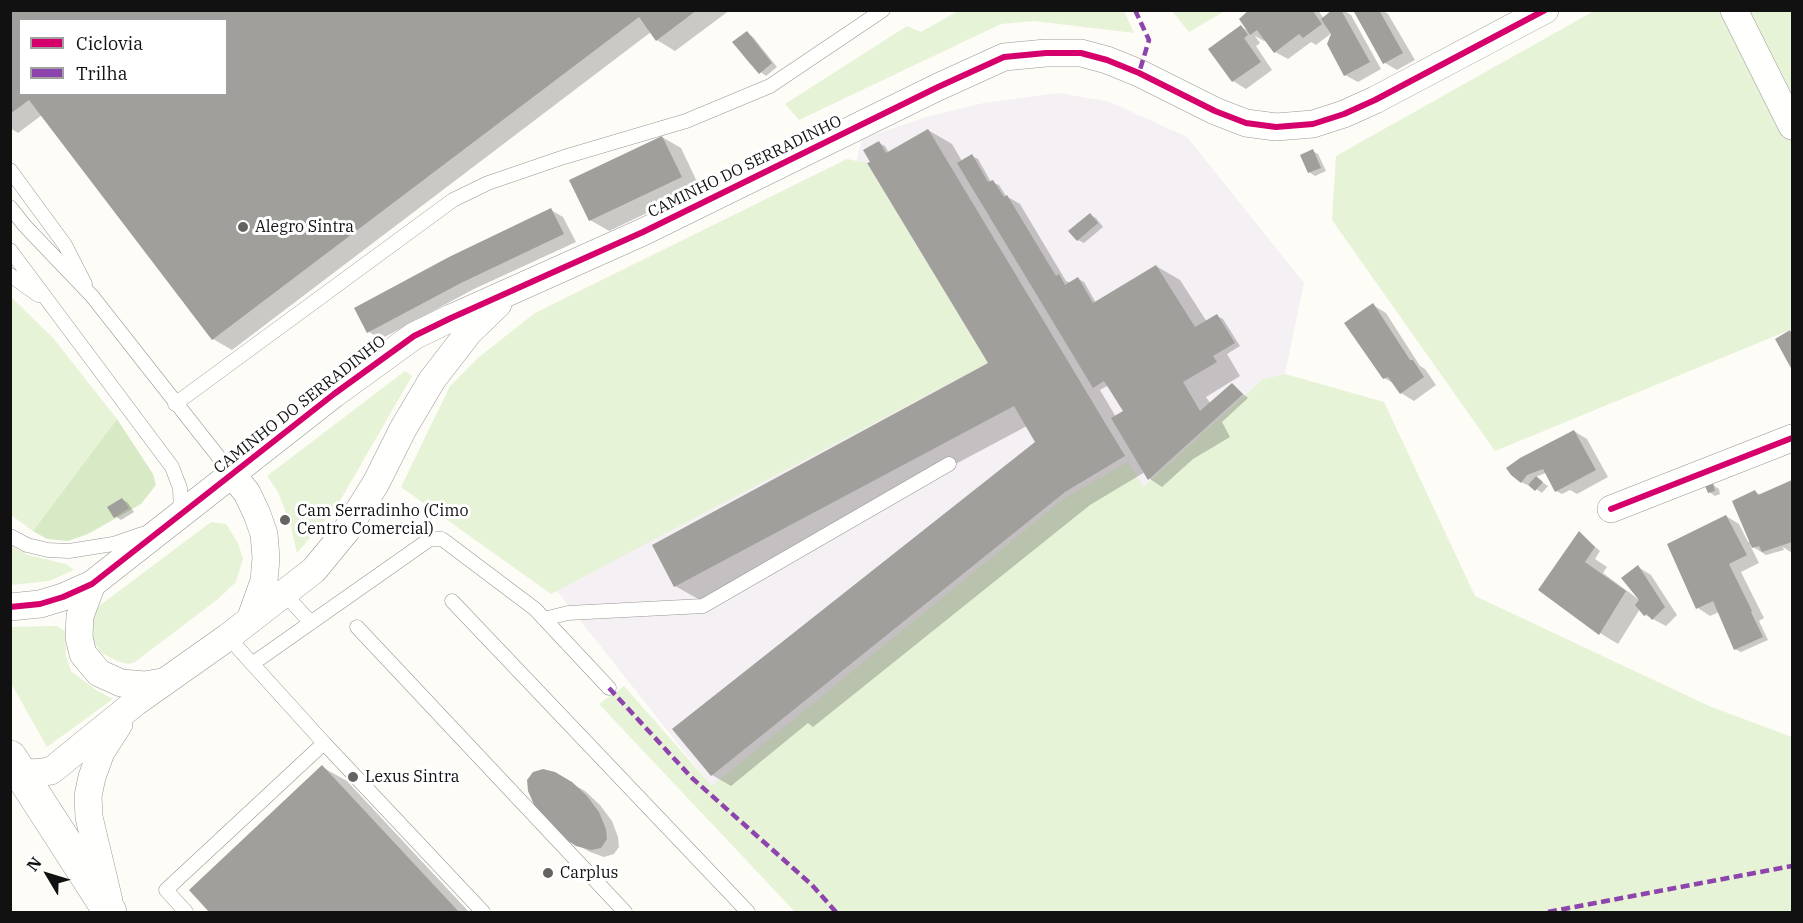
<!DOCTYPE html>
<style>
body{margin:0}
#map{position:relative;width:1803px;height:923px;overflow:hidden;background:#fdfcf7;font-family:"IBM Plex Serif",serif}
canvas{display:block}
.frame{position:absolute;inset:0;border:12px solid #111;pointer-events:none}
.legend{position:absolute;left:18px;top:18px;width:210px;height:78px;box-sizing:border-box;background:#fff;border:2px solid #a0a0a0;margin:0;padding:8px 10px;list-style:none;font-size:18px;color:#111}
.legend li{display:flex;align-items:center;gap:12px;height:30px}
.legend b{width:30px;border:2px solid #a0a0a0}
.north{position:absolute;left:18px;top:845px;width:60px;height:60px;-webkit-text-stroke:4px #fff;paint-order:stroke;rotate:308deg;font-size:16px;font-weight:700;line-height:24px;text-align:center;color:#111}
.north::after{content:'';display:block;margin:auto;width:21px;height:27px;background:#111;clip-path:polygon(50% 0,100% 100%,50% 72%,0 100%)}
</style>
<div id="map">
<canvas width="1803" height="923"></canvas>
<div class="frame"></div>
<ul class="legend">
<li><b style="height:8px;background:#d6006c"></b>Ciclovia</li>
<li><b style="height:8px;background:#8e44ad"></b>Trilha</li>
</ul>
<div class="north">N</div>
</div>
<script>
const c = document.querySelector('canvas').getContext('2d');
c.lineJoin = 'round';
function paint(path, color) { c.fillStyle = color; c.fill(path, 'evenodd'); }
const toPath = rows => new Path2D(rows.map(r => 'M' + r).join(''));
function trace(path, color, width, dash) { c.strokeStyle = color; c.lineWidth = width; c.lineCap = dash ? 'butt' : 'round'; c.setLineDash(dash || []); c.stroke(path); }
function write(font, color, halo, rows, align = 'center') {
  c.font = font + ' "IBM Plex Serif",serif'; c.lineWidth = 6; c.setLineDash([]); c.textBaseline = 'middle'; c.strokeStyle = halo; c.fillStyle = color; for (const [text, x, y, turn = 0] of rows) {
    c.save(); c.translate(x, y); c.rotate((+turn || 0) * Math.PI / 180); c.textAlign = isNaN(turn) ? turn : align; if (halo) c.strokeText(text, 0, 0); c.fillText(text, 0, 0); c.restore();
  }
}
const industrial = toPath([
 [1059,93,1110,102,1187,137,1304,283,1285,374,1263,379,1143,487,1063,499,712,787,507,528,837,241,862,139,929,116,984,103]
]);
const green = toPath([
 [958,11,1124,11,1134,33,1034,21,1001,24,799,120,785,104,907,26,921,32],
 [1172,11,1225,11,1189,32],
 [1594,11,1792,11,1792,329,1495,451,1332,220,1336,156],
 [847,159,867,163,988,363,551,594,401,487,450,386,479,357,535,313],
 [10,296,53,338,117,419,33,531,11,515],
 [405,371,412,376,337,506,297,553,290,523,278,492,267,476],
 [1285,374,1384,402,1475,596,1709,706,1792,737,1792,912,795,912,599,704,624,686,712,786,1063,499,1128,462,1143,487,1263,379],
 [211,522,226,524,238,543,243,559,236,582,218,599,135,662,128,664,117,661,100,652,92,638,92,619,99,606],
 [11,546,28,555,66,564,74,570,49,581,11,585],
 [57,626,65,631,66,656,71,671,96,690,113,699,47,747,11,683,10,627]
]);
const forest = toPath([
 [117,419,153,474,156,485,141,504,88,534,68,541,47,539,33,531]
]);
const shadow = toPath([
 [10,10,730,10,675,51,657,40,651,32,232,350,213,339,42,115,18,133,10,128],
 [20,20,226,20,226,94,20,94],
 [1252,10,1318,10,1324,19,1334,10,1343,10,1351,15,1381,69,1358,82,1345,75,1333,32,1316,45,1311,42,1288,59,1275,52,1266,40,1264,41,1255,36,1260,43,1256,46,1272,70,1246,89,1233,81,1241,27,1250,32],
 [1355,10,1382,10,1388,14,1415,60,1397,70,1385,63],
 [747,33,753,37,777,67,766,76,750,64,734,43],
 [928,130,952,144,962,161,972,156,978,159,991,182,999,185,1006,196,1020,204,1066,281,1071,283,1078,279,1084,282,1096,303,1156,266,1180,280,1207,322,1217,316,1223,319,1240,346,1227,354,1240,376,1206,397,1211,404,1232,385,1248,398,1222,422,1230,437,1193,459,1162,487,1150,479,1145,472,1090,505,813,727,808,723,731,786,712,775,674,729,1037,442,1027,426,700,600,675,586,990,364,879,143,885,146,889,153],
 [1109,385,1128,416,1116,417,1100,390],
 [662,137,681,148,700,188,609,231,590,220],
 [1312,151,1318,154,1326,171,1315,176,1309,172],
 [551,210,563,217,576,242,474,289,381,339,369,332],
 [1090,215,1096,218,1103,227,1084,243,1078,240],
 [1373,305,1386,313,1420,366,1425,369,1436,385,1414,401,1401,393,1395,384,1384,378],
 [1574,431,1587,439,1608,477,1577,494,1570,490,1562,494,1556,491,1546,473,1535,477,1548,486,1542,493,1529,484,1527,485,1521,482,1512,474],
 [1792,482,1792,553,1783,547,1784,550,1766,555,1750,545,1759,563,1741,572,1764,618,1759,621,1768,640,1741,652,1735,649,1719,612,1710,616,1698,608,1669,545,1726,516,1739,524,1748,542,1751,541,1755,492,1761,495],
 [1713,485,1719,489,1720,494,1715,496,1709,492],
 [122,499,128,503,134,512,121,520,115,516],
 [1579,533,1600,551,1595,559,1607,567,1603,573,1638,599,1638,567,1651,575,1677,615,1666,626,1645,615,1640,609,1618,644,1600,633],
 [322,767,347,781,469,912,211,912,191,890],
 [555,774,585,791,600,805,612,821,618,837,619,847,614,854,604,857,590,852,576,844]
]);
const building = toPath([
 [10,10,697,10,656,41,639,17,212,340,29,100,10,114],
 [20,20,226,20,226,94,20,94],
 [1249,10,1312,10,1322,24,1303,38,1299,34,1274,53,1257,30,1250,35,1239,19],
 [1332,10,1341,10,1370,62,1344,76,1327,44,1331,34,1321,19],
 [1353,10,1379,10,1403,53,1383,64],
 [1241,25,1248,35,1244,38,1261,62,1232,82,1208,49],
 [747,31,772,63,759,74,732,42],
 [928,129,1125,456,1065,492,711,776,672,729,1035,442,1014,406,674,587,652,545,988,363,867,163,870,162,863,150,879,141,886,153],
 [662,136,682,177,589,221,569,180],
 [1313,149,1321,168,1308,173,1300,155],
 [972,154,988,182,993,180,1004,197,1007,195,1056,276,1059,274,1065,285,1078,277,1093,303,1156,265,1195,327,1217,314,1235,343,1213,356,1217,362,1183,382,1200,411,1232,383,1243,394,1148,480,1111,418,1123,411,1104,381,1093,388,957,163],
 [551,208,564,234,461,283,367,333,354,308,449,257],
 [1090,213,1098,223,1077,241,1068,231],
 [1373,303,1410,360,1413,360,1424,377,1400,394,1388,377,1383,379,1344,323],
 [1790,330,1792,335,1792,370,1775,339],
 [1574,430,1596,470,1555,492,1543,469,1527,475,1521,483,1511,475,1506,468,1520,458],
 [1536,476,1543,482,1535,491,1528,485],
 [1792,480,1792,542,1762,552,1759,546,1752,548,1732,501,1755,490,1758,495],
 [1713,483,1715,491,1708,493,1705,486],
 [122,498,129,508,114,518,107,507],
 [1726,515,1747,555,1729,564,1752,611,1751,612,1763,637,1734,650,1713,601,1696,609,1667,544],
 [1579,531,1595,547,1585,562,1626,591,1599,635,1538,590],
 [1638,565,1665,607,1652,620,1647,614,1644,616,1635,605,1639,600,1621,578],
 [322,765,459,912,209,912,189,890],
 [543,769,555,772,572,782,587,796,599,812,606,829,607,839,601,848,591,850,576,846,559,835,535,807,528,791,527,780,533,772]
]);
const service = toPath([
 [10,170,65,245,85,284],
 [10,207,25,226,92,296,232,474],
 [10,250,172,467,180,488,181,514],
 [10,275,38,295],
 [175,404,453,200,488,183,564,157,686,121,770,86,883,10],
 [10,536,27,545,48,550,69,551,113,544,142,534],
 [282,591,311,623],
 [452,601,748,912],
 [544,619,568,613,703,606,949,464],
 [357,627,625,912],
 [228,637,324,743],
 [252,664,430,539,442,539,535,609,609,688],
 [186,912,166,890,324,743,483,912]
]);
const minor = toPath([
 [1734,10,1792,126],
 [232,474,247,493,257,514,264,534,266,558,264,581,250,620],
 [1611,509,1792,438],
 [92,584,80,616,79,637,83,654,99,673,121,683,145,685,162,682],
 [10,607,40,604,63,597,92,584,334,394,414,336,451,318,643,232,938,87,1004,57,1046,53,1081,53,1107,60,1139,73,1215,111,1246,123,1276,127,1313,124,1344,114,1375,100,1545,10],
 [18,771,33,773,51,771,136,702,228,637,314,570,346,531,376,483,403,429,432,380,469,332,498,304],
 [109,901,89,817,88,796,92,777,101,752,119,724]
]);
const tertiary = toPath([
 [10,757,110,912]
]);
const quiet = toPath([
 [1135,10,1149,40,1139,73],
 [609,688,692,778,812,885,836,912],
 [1548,912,1792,866]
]);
const cycleway = toPath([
 [1611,509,1792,438],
 [10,607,40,604,63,597,92,584,334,394,414,336,451,318,643,232,938,87,1004,57,1046,53,1081,53,1107,60,1139,73,1215,111,1246,123,1276,127,1313,124,1344,114,1375,100,1545,10]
]);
const markers = [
 [243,227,6,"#646362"],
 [285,520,6,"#646362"],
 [353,777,6,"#646362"],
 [548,873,6,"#646362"]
];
const streetNames = [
 ["CAMINHO DO SERRADINHO",745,167,-26],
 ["CAMINHO DO SERRADINHO",300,405,-38]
];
const poiNames = [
 ["Alegro Sintra",255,227],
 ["Cam Serradinho (Cimo",297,511],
 ["Centro Comercial)",297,529],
 ["Lexus Sintra",365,777],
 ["Carplus",560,873]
];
paint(industrial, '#f5f0f3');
paint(green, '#e7f3d7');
paint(forest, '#d8eac5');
paint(shadow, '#0003');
paint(building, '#a19f9c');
trace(service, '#979795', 15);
trace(minor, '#979795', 28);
trace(tertiary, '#979795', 34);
trace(service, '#fffffe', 14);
trace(minor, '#fffffe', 27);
trace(tertiary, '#fffffe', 33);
trace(quiet, '#8e44ad', 4.5, [9, 4.5]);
trace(cycleway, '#d6006c', 6);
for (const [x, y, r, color] of markers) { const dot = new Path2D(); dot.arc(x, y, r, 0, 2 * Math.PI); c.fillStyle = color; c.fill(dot); trace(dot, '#fff', 2); }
write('16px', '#111', '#fff', streetNames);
write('16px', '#111', '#fff', poiNames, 'left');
</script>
